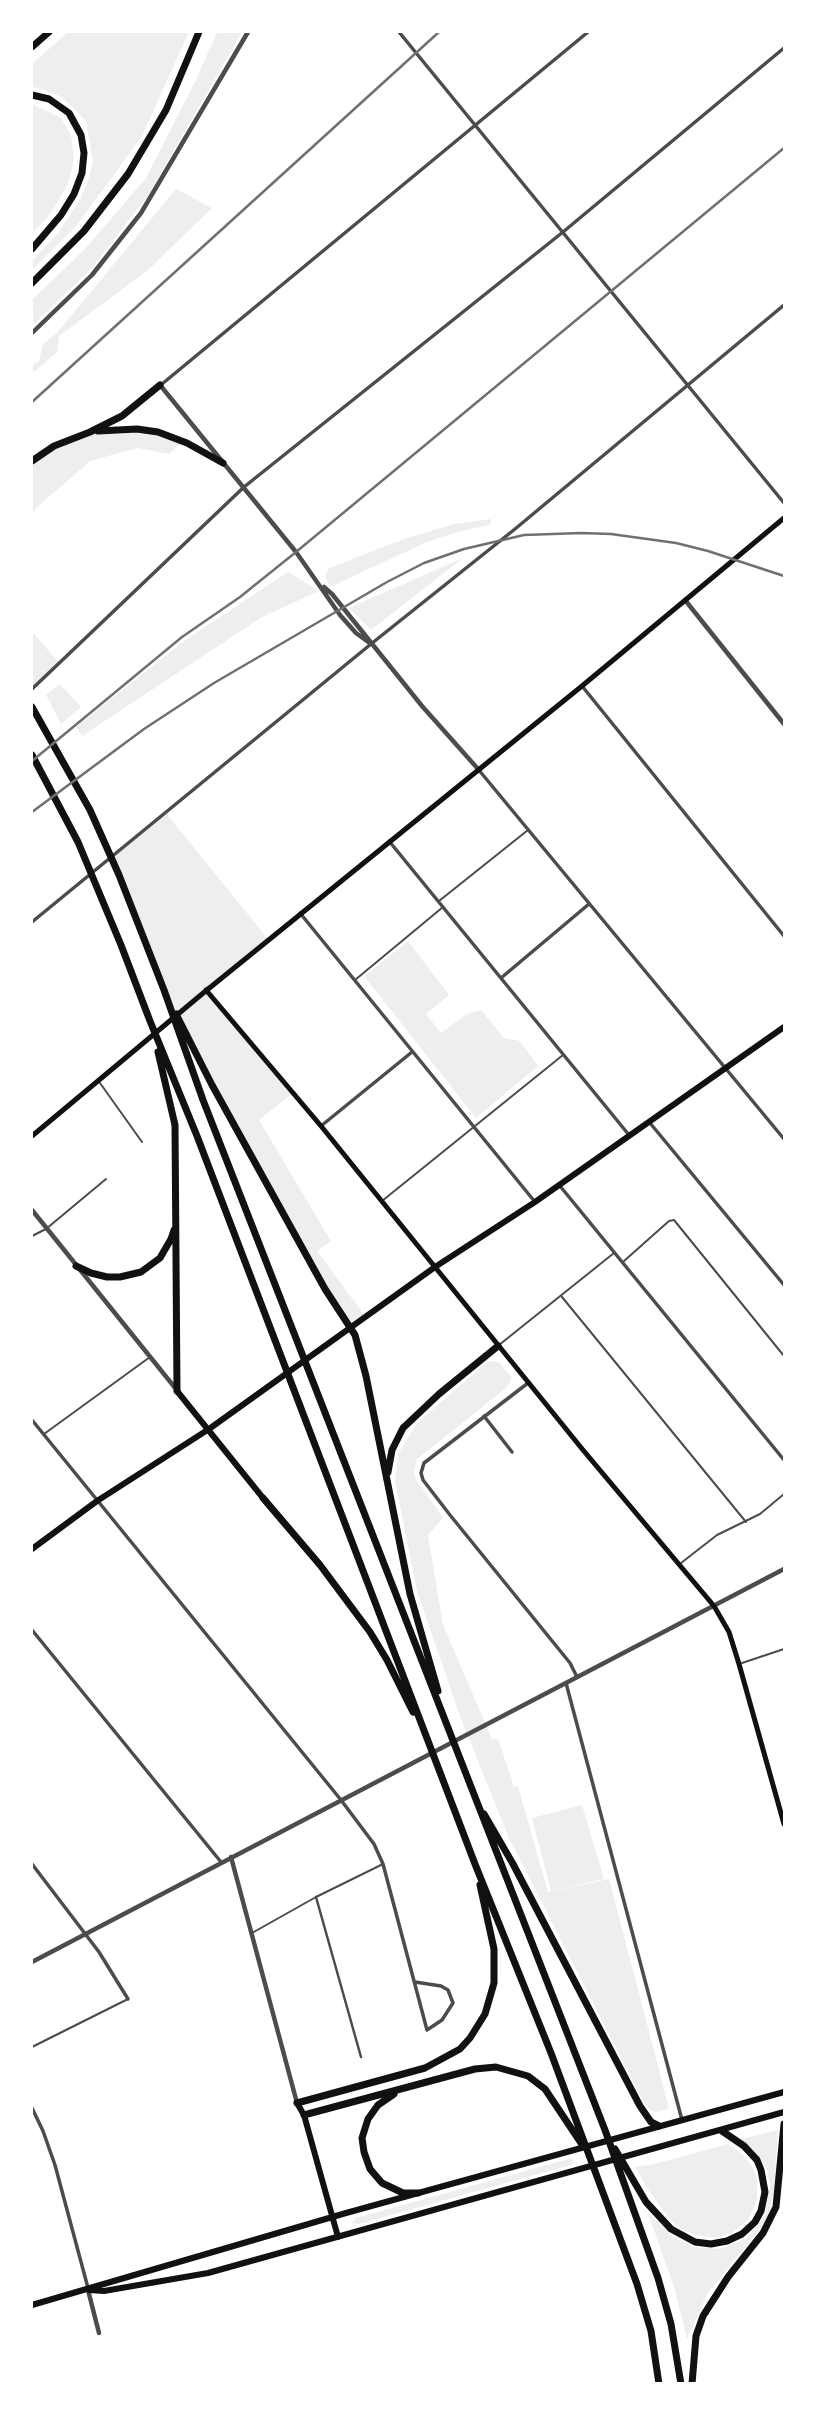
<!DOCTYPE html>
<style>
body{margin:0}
#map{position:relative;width:816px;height:2415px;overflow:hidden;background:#fff;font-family:"Archivo Narrow",sans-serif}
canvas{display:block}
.frame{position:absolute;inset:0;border:33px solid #fff;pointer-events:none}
</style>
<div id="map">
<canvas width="816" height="2415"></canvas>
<div class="frame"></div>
</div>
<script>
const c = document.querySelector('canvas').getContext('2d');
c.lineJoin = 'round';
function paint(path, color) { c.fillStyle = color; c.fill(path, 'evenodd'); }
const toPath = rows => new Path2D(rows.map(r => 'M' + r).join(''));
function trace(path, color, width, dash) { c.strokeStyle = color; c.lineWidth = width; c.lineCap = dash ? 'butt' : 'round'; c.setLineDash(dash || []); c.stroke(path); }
const green = toPath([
 [68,32,189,32,142,136,77,225,32,270,32,261,58,233,80,200,89,178,93,162,86,121,62,97,39,88,32,87,32,64],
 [217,32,242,32,147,197,91,269,32,326,32,300,85,249,146,178,196,80],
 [32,104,61,118,71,135,74,159,68,184,48,217,32,233],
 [176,189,212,208,148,270,59,336,57,352,32,374,32,365,39,361,43,344,56,334],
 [137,429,183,442,169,454,137,448,90,461,35,509,32,515,32,461,90,432],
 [491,519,490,525,461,531,427,542,330,587,325,576,329,568,407,538,454,524],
 [463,558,371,630,349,608],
 [288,572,319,591,262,617,82,736,76,727,184,641],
 [32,631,59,663,32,689],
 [60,684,81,707,61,724,46,695],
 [165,812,268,939,206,991,293,1093,259,1120,331,1241,317,1251,365,1316,351,1326,325,1289,164,990,110,857],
 [408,941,449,995,426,1014,441,1033,467,1014,481,1010,504,1038,520,1041,538,1066,476,1118,364,976],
 [488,1361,499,1362,512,1378,507,1387,417,1459,414,1471,416,1479,443,1518,428,1535,443,1625,492,1739,498,1739,514,1787,518,1786,548,1892,609,1879,669,2108,658,2112,651,2111,645,2105,509,1838,461,1719,417,1591,395,1481,398,1454,417,1423],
 [582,1805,604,1879,551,1891,532,1818],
 [778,2130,774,2190,769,2213,760,2229,707,2294,687,2339,674,2287,648,2213,674,2237,693,2247,719,2249,745,2239,756,2228,765,2214,770,2186,767,2170,760,2157,741,2139],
 [728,2144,743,2155,752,2166,757,2178,757,2200,748,2220,732,2233,717,2238,695,2235,678,2227,669,2218,649,2191,635,2167,655,2164],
 [572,2158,574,2164,359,2224,351,2223,356,2218]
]);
const service = toPath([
 [439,901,528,830],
 [355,980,443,907],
 [100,1083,142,1142],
 [382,1201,563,1055],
 [32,1236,46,1229,106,1179],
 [624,1261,669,1221,674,1220,784,1356],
 [562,1297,746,1522],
 [499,1345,614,1253],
 [44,1434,150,1357],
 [681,1563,717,1535,760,1514,784,1494],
 [742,1663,784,1649],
 [252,1933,316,1897,383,1864],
 [32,2047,128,1999]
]);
const pedestrian = toPath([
 [316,1897,361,2057]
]);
const minor = toPath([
 [399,32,784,503],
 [162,384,588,32],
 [582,686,784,936],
 [32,689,244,487,563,232,784,48],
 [478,769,784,1139],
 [389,841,629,1135],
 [300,913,535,1202],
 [32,922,371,644,515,529,784,305],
 [501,978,589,904],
 [650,1123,784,1285],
 [321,1126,412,1052],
 [560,1186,784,1460],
 [528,1383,424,1463,421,1473,423,1480,450,1515,570,1663,577,1677],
 [484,1416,512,1452],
 [32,1420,341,1800,374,1844,383,1864,427,2030,442,2020,453,2003,448,1990,441,1986,415,1982],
 [32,1630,221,1862],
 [566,1683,682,2120],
 [32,1864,99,1952,128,1999],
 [32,2108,43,2131,55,2165,88,2288]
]);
const tertiary = toPath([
 [32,333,92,275,141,213,248,32],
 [160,385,296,552,340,615,356,633,371,644],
 [324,587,332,594,422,706,478,769],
 [685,600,784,724],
 [32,1210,176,1389],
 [231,1857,297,2103],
 [32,1962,784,1569],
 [88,2290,99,2333]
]);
const secondary = toPath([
 [206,990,321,1126,583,1450,714,1606,729,1632,739,1664,784,1824],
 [32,1136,202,994,582,686,784,518]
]);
const primary = toPath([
 [177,1391,263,1498],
 [32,1549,97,1501,209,1429,435,1267,535,1202,784,1027],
 [297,2103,304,2115,338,2237],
 [89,2290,104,2291,208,2273,784,2112],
 [32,2305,346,2213,784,2092]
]);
const motorway = toPath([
 [32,47,49,32],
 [32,95,49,99,69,113,81,135,84,153,82,173,74,194,61,215,32,249],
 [32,283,84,231,128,174,166,110,199,32],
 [98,431,137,429,158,432,187,443,223,463],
 [32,461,54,446,90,432,122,416,160,385],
 [32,707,90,810,119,875,164,990,203,1100,605,2130,658,2278,671,2324,681,2384],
 [32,755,78,842,121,945,150,1021,197,1136,475,1864,551,2053,637,2284,651,2331,659,2384],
 [176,1014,212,1085,325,1289,355,1335,366,1376,410,1594,438,1691],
 [158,1052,175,1125,177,1391],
 [76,1266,91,1273,107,1277,120,1277,141,1272,160,1258,171,1239,174,1230],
 [388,1472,392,1450,403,1428,439,1394,498,1346],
 [263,1498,320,1565,370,1632,387,1660,413,1712],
 [484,1814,513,1864,640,2106,651,2122,659,2126],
 [394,2094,378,2105,368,2119,362,2138,364,2152,370,2169,382,2183,403,2193,418,2193],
 [297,2103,425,2068,460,2049,470,2038,485,2014,494,1983,494,1949,480,1885],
 [304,2115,475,2069,496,2067,528,2076,545,2089,583,2146],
 [615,2149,646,2202,671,2229,695,2242,711,2244,727,2241,742,2234,755,2222,761,2211,765,2192,761,2170,757,2160,744,2146,722,2131],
 [692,2384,696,2336,703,2316,728,2277,763,2233,776,2207,784,2124]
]);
const rail = toPath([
 [32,402,439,32],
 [32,761,182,637,240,597,296,552,784,148],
 [32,812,144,729,214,683,387,582,424,563,464,549,524,535,581,533,611,534,676,543,708,551,784,576]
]);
paint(green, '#eee');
trace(service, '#4c4c4c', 2);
trace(pedestrian, '#4c4c4c', 2.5);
trace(minor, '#4c4c4c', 3.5);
trace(tertiary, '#4c4c4c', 4.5);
trace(secondary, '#111', 5);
trace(primary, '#111', 6);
trace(motorway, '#111', 7);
trace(rail, '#707070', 2.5);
</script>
